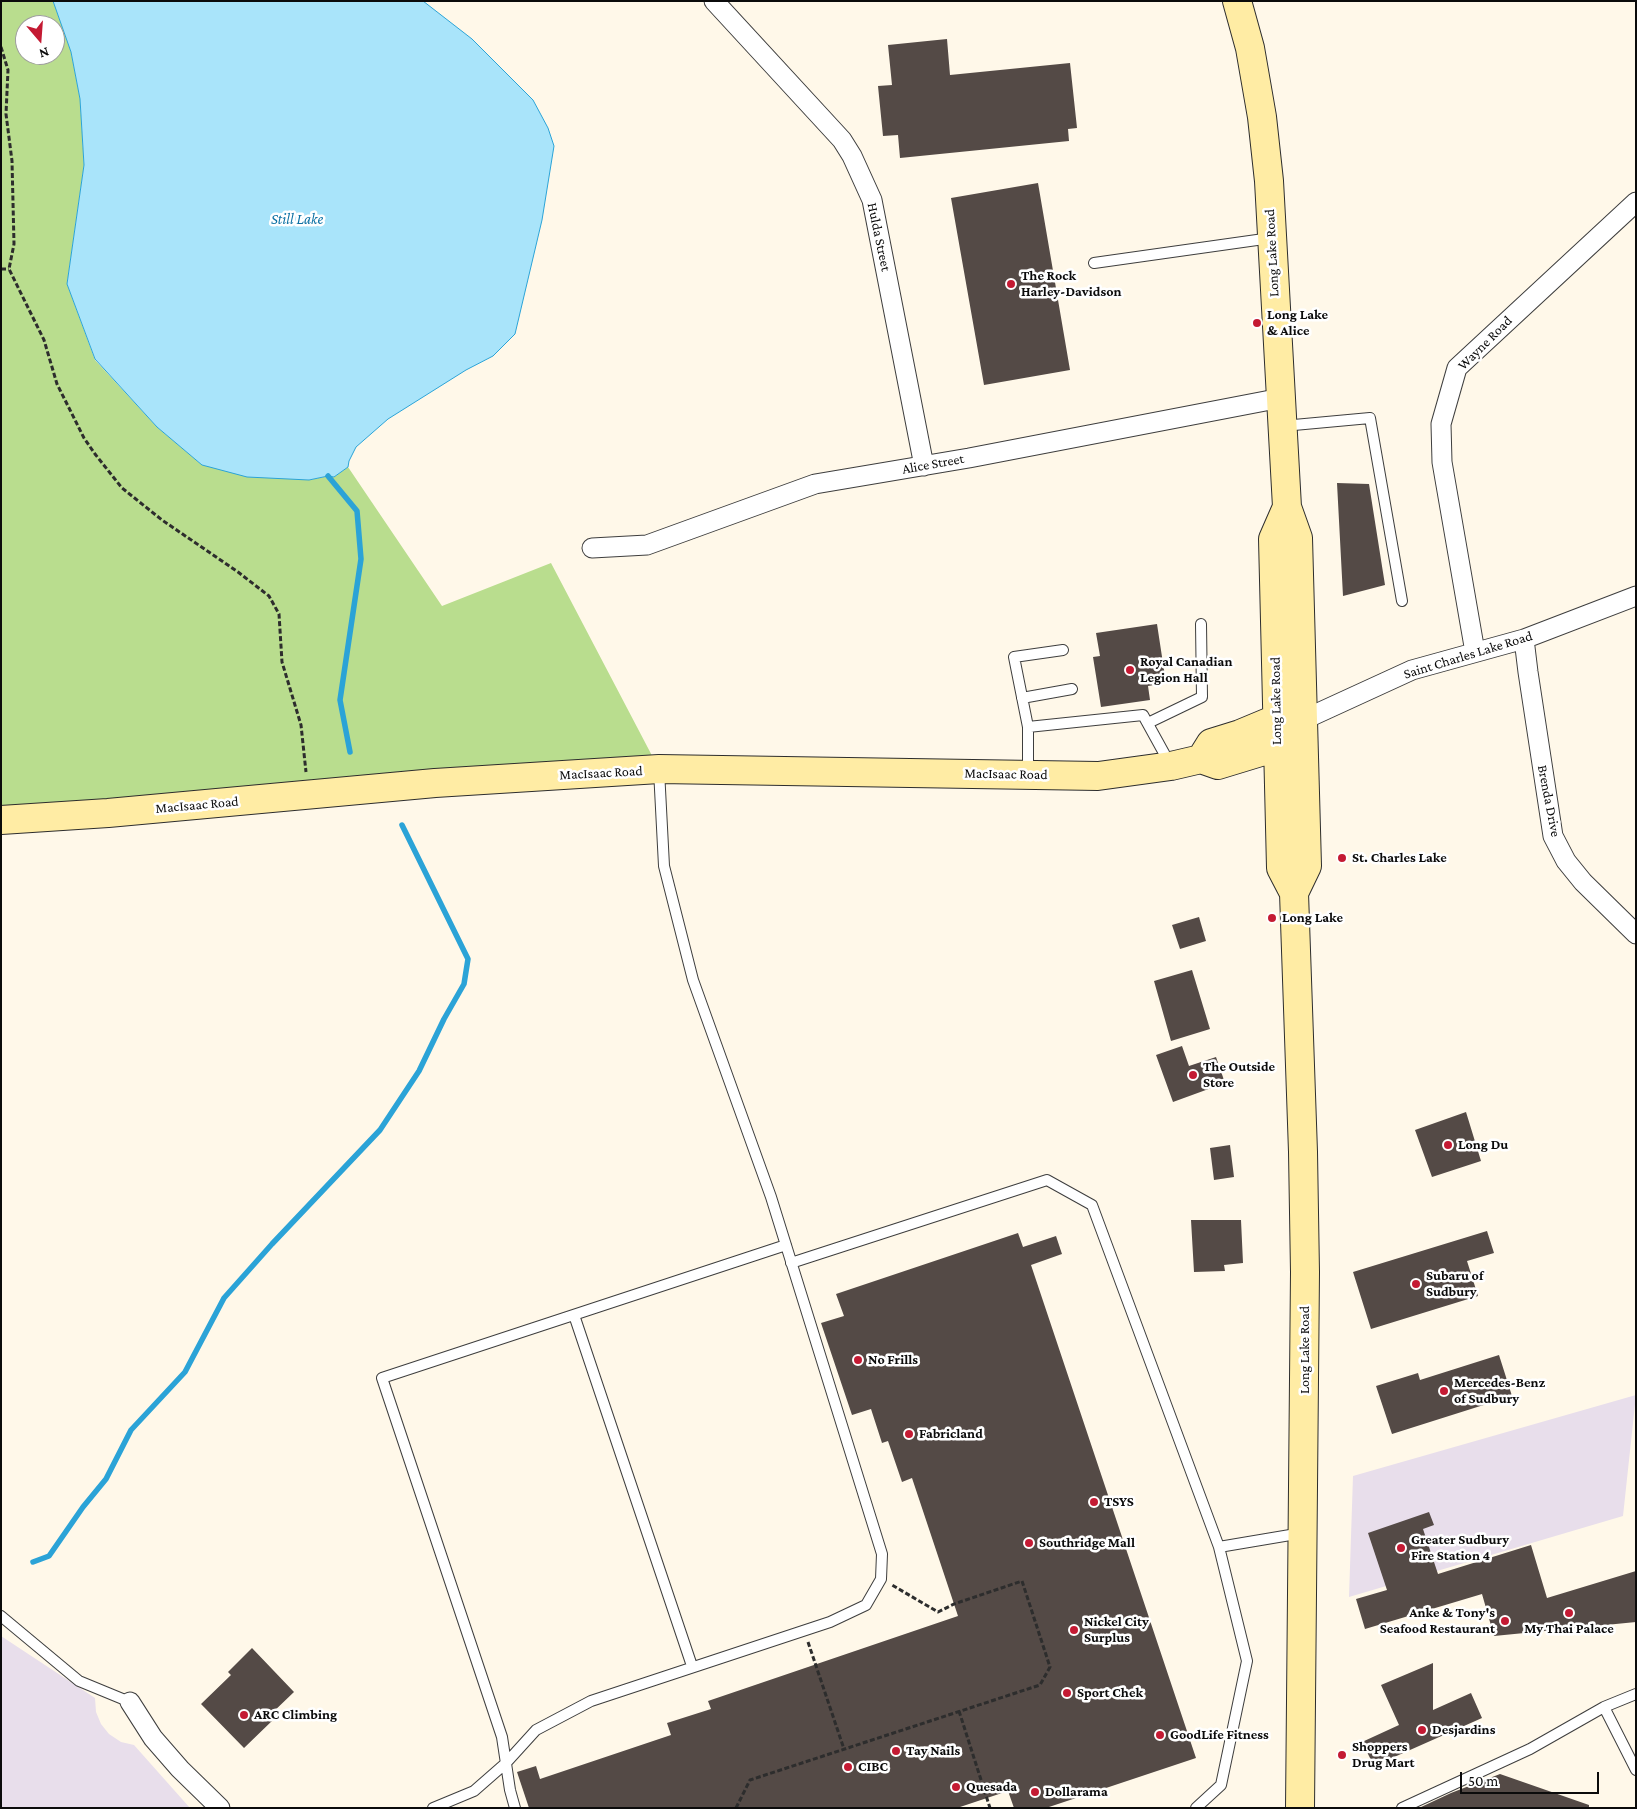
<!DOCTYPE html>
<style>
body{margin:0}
#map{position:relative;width:1637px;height:1809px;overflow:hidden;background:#fff8e9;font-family:"Crimson Pro",serif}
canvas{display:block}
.frame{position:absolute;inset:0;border:2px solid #0b0b0b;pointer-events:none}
.north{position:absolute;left:15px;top:15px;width:50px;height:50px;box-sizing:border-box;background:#fff;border:1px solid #9d9d9d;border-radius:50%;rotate:162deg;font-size:14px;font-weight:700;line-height:20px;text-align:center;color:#0b0b0b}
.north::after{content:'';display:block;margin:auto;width:18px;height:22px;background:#c41a33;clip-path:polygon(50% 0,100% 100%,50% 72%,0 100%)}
.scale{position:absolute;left:1460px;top:1772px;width:139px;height:22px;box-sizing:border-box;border:2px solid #0b0b0b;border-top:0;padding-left:6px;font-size:15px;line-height:18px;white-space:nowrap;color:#0b0b0b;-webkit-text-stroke:4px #fff;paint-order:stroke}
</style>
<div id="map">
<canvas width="1637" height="1809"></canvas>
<div class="frame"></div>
<div class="north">N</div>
<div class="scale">50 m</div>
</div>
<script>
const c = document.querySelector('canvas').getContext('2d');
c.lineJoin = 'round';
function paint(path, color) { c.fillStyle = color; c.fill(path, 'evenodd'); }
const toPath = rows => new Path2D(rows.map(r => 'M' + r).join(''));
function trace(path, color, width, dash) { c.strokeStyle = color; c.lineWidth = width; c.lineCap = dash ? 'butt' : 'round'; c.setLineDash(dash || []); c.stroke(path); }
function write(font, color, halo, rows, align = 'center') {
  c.font = font + ' "Crimson Pro",serif'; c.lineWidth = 5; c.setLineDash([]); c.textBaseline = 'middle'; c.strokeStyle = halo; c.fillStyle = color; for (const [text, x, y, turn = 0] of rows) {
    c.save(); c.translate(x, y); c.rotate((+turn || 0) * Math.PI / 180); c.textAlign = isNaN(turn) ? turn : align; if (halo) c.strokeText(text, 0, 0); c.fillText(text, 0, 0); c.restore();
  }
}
const industrial = toPath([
 [1636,1395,1623,1516,1349,1597,1353,1476],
 [1,1636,95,1698,96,1712,101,1724,109,1734,121,1742,134,1745,190,1808,1,1808]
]);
const forest = toPath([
 [1,1,53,1,71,52,80,99,84,165,67,284,95,360,157,427,202,465,309,480,328,476,334,477,348,467,442,606,551,563,659,769,1,820],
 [25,25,55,25,55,55,25,55]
]);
const water = toPath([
 [53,1,423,1,472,39,533,100,548,128,554,146,542,220,515,334,493,356,466,370,388,419,356,447,349,461,348,467,334,477,328,476,309,480,247,477,202,465,157,427,95,359,67,284,84,165,80,99,71,52,53,1]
]);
const stream = toPath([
 [328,476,357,511,361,559,340,700,350,752],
 [33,1562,49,1556,83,1507,106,1479,131,1430,185,1372,224,1298,272,1244,380,1130,419,1071,444,1019,464,984,468,959,402,825]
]);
const building = toPath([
 [947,39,950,75,1070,63,1077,128,1068,129,1069,141,900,158,898,135,883,136,878,86,892,85,888,45],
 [1038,183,1070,370,984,385,951,198],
 [1337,483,1369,484,1385,585,1343,596],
 [1157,624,1166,683,1148,686,1150,700,1101,707,1093,657,1100,656,1096,633],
 [1199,917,1206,941,1180,949,1172,925],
 [1192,970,1210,1029,1171,1041,1154,981],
 [1182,1046,1189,1066,1216,1057,1225,1083,1173,1102,1156,1055],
 [1466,1112,1481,1161,1432,1177,1415,1130],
 [1230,1145,1234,1177,1214,1180,1210,1148],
 [1191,1220,1241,1220,1243,1263,1224,1265,1225,1271,1194,1272],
 [1487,1231,1494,1253,1467,1261,1478,1296,1371,1329,1353,1272],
 [1018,1233,1023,1247,1056,1236,1062,1254,1031,1265,1196,1758,1046,1808,1014,1808,1008,1791,957,1808,529,1808,517,1772,536,1766,540,1779,671,1735,667,1723,711,1709,708,1701,958,1616,912,1478,902,1482,888,1441,882,1443,871,1409,852,1415,821,1323,844,1316,836,1294],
 [1499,1355,1512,1396,1392,1434,1376,1386,1418,1373,1420,1380],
 [1429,1512,1434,1525,1423,1529,1438,1574,1531,1545,1547,1598,1636,1571,1636,1622,1494,1636,1482,1594,1365,1629,1356,1599,1387,1590,1368,1533],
 [252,1648,294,1692,270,1715,274,1719,244,1748,201,1704,231,1675,228,1672],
 [1433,1663,1433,1710,1471,1693,1482,1718,1374,1766,1362,1742,1399,1725,1381,1685],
 [1500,1774,1589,1805,1589,1808,1419,1808,1451,1793]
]);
const path = toPath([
 [1,47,8,70,6,114,12,161,14,244,9,269,44,340,57,384,84,438,95,454,122,488,162,520,238,572,269,596,279,614,282,662,301,725,306,772],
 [1,269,9,269],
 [808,1642,844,1749],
 [959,1711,990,1808],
 [736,1808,750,1780,1040,1685,1050,1667,1022,1581,954,1604,938,1612,892,1585]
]);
const lane = toPath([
 [1094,263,1271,238],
 [1283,426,1370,418,1402,601],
 [1022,698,1072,689],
 [1148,723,1202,697,1201,624],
 [1028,727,1014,657,1063,650],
 [1028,773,1028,727,1143,715,1170,764],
 [791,1263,1047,1180,1092,1205,1219,1547],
 [574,1315,692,1666],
 [1,1616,79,1681,130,1702],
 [1604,1707,1636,1770],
 [433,1808,474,1791,506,1763,536,1730,591,1701,830,1622,866,1605,881,1579,882,1554,771,1197,693,980,664,866,659,770],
 [515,1808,510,1790,502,1737,382,1378,786,1245],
 [1196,1808,1221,1785,1247,1661,1219,1547,1302,1533],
 [1402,1808,1530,1749,1604,1707,1636,1694]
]);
const street = toPath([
 [714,1,842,140,852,156,872,200,924,466],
 [592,548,647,545,815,484,969,458,1281,398],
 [1524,639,1528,672,1553,836,1566,861,1583,882,1636,934],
 [1475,652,1442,462,1441,424,1457,368,1636,202],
 [1303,720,1412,670,1524,639,1636,596],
 [130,1702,153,1738,180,1769,220,1808]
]);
const secondary = toPath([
 [1237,1,1250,48,1262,117,1269,181,1287,507,1298,538,1307,866,1294,893],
 [1287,507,1273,539,1281,868,1294,893,1303,1152,1305,1272,1300,1808],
 [1201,759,1211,743,1240,734,1276,719,1294,720],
 [1,820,108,813,435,783,659,769,1098,776,1171,766,1201,759,1218,765,1277,747,1303,720]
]);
const markers = [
 [1011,284,5,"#c41a33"],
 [1257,323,5,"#c41a33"],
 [1130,670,5,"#c41a33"],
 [1342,858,5,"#c41a33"],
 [1272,918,5,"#c41a33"],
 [1193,1075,5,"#c41a33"],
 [1448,1145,5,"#c41a33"],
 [1416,1284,5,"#c41a33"],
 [858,1360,5,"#c41a33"],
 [1444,1391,5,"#c41a33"],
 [909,1434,5,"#c41a33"],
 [1094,1502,5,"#c41a33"],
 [1029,1543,5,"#c41a33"],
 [1401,1548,5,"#c41a33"],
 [1569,1613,5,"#c41a33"],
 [1505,1621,5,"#c41a33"],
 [1074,1630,5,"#c41a33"],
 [1067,1693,5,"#c41a33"],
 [244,1715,5,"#c41a33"],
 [1422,1730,5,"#c41a33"],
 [1160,1735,5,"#c41a33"],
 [896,1751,5,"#c41a33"],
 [1342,1755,5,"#c41a33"],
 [848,1767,5,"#c41a33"],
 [956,1787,5,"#c41a33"],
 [1035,1792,5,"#c41a33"]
];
const streetNames = [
 ["Hulda Street",879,237,78],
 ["Long Lake Road",1272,253,-93],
 ["Wayne Road",1485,343,-45],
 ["Alice Street",933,464,-10],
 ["Saint Charles Lake Road",1468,655,-17],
 ["Long Lake Road",1276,701,-91],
 ["MacIsaac Road",601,773,-3],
 ["MacIsaac Road",1006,774,1],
 ["Brenda Drive",1549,801,79],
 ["MacIsaac Road",197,805,-5],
 ["Long Lake Road",1305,1350,-90]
];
const poiNames = [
 ["The Rock",1021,276],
 ["Harley-Davidson",1021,292],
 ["Long Lake",1267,315],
 ["& Alice",1267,331],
 ["Royal Canadian",1140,662],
 ["Legion Hall",1140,678],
 ["St. Charles Lake",1352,858],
 ["Long Lake",1282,918],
 ["The Outside",1203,1067],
 ["Store",1203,1083],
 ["Long Du",1458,1145],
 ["Subaru of",1426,1276],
 ["Sudbury",1426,1292],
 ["No Frills",868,1360],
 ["Mercedes-Benz",1454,1383],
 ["of Sudbury",1454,1399],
 ["Fabricland",919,1434],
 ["TSYS",1104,1502],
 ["Greater Sudbury",1411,1540],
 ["Fire Station 4",1411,1556],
 ["Southridge Mall",1039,1543],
 ["Anke & Tony's",1495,1613,"right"],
 ["Seafood Restaurant",1495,1629,"right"],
 ["Nickel City",1084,1622],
 ["Surplus",1084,1638],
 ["My Thai Palace",1569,1629,"center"],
 ["Sport Chek",1077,1693],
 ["ARC Climbing",254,1715],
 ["Desjardins",1432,1730],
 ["GoodLife Fitness",1170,1735],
 ["Shoppers",1352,1747],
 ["Drug Mart",1352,1763],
 ["Tay Nails",906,1751],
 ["CIBC",858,1767],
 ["Quesada",966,1787],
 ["Dollarama",1045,1792]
];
const waterNames = [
 ["Still Lake",297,219]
];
paint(industrial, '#e8deeb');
paint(forest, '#b9dd8e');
paint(water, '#a9e4fa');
trace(water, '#2ba3d7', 1);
trace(stream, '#2ba3d7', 5.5);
paint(building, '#544a46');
trace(lane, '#3e3e3e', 12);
trace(street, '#3e3e3e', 21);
trace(secondary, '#2d2d2d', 30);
trace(path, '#2d2d2d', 3, [5, 2.5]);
trace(lane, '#fff', 10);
trace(street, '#fff', 19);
trace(secondary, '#ffeca4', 28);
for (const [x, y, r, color] of markers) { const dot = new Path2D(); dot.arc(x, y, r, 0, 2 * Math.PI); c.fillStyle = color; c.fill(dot); trace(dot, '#fff', 2); }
write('14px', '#0b0b0b', '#fff', streetNames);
write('bold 14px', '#0b0b0b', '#fff', poiNames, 'left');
write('italic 15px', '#0d71a4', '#fff', waterNames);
</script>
